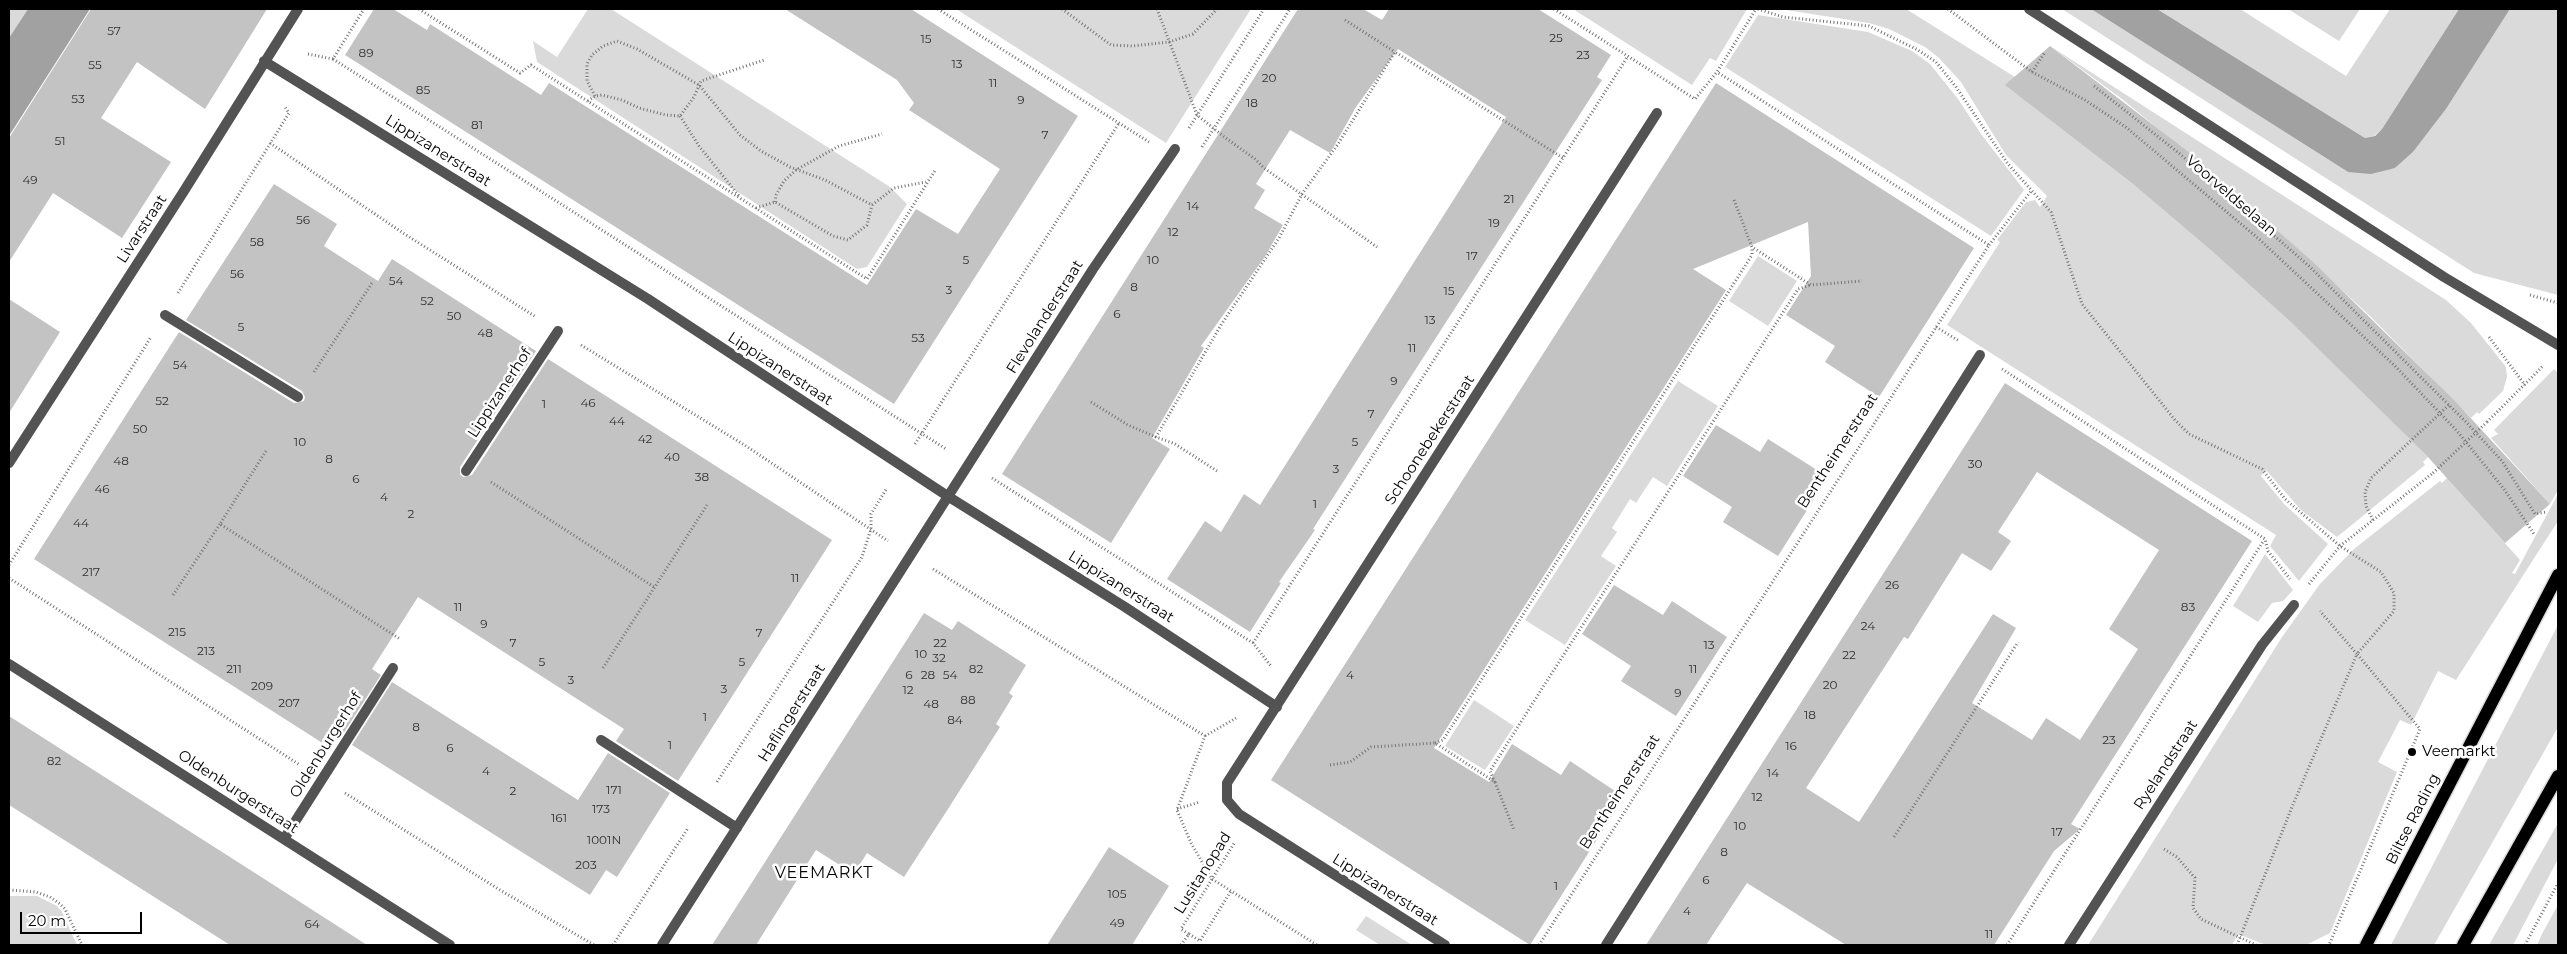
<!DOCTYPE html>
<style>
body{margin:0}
#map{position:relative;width:2567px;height:954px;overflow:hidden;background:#fff;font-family:Montserrat,sans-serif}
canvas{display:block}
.frame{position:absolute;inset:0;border:10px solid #000;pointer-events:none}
.scale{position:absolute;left:20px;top:912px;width:122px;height:22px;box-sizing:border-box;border:2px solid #000;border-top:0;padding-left:6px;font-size:15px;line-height:18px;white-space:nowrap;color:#000;-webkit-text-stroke:4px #fff;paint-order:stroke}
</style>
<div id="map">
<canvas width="2567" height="954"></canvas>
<div class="frame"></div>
<div class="scale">20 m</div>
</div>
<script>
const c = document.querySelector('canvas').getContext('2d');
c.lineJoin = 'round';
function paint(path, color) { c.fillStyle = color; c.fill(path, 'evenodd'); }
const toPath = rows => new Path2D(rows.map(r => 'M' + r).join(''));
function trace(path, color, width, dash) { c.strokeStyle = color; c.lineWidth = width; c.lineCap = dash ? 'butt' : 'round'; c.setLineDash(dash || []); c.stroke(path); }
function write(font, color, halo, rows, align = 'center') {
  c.font = font + ' Montserrat,sans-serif'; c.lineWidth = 5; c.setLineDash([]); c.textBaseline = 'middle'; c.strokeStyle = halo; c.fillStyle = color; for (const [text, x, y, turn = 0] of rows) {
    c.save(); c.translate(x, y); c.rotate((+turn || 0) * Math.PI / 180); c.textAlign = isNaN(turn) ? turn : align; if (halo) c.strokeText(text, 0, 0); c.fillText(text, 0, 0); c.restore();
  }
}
const green = toPath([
 [9,9,28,9,9,38],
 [588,9,611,9,890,187,907,204,867,267,857,269,537,62,533,41,557,57],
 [956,9,1251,9,1166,143],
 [1573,9,1747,9,1716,61,1710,58,1692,85],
 [1780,9,1906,9,2023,82,2071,103,2428,457,2423,462,2425,465,2337,537,2301,510,2266,470,2261,476,2284,504,2328,544,2299,581,2270,546,2276,535,1947,325,2000,242,1997,240,2026,202,2035,200,2040,207,2047,196,2006,155,1961,82,1939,58,1925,47,1889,29,1869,23],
 [2062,9,2091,9,2348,172,2395,168,2413,152,2446,109,2510,9,2558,9,2558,295,2474,273],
 [2157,9,2240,9,2346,76,2390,9,2459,9,2382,129,2374,136,2365,138],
 [2288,9,2360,9,2339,41],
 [1758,15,1868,32,1912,51,1930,64,1958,99,1981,134,2024,190,1991,236,1725,67],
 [2050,46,2446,300,2471,323,2506,367,2507,377,2503,391,2479,414,2477,412,2471,418,2368,314,2229,187,2122,99],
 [1758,256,1797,281,1768,326,1729,301],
 [2554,369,2558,373,2558,490,2550,504,2491,438,2498,434,2494,430],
 [1678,381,1718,406,1667,486,1653,477,1636,503,1630,499,1612,528,1617,532,1601,556,1616,566,1565,645,1525,620],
 [2447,478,2520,560,2512,573,2515,574,2558,494,2558,521,2456,680,2438,671,2411,725,2400,720,2378,762,2397,772,2330,933,2306,945,2266,945,2238,934,2232,945,2088,945,2282,637,2320,584,2354,549,2440,481,2442,483],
 [2265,554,2293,590,2283,601,2272,603,2258,622,2233,606],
 [2558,625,2558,727,2434,945,2391,945],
 [1474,700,1514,726,1485,770,1445,746],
 [2558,823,2558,859,2513,945,2489,945],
 [9,896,37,896,57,906,62,912,77,945,9,945],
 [2558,905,2558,945,2537,945,2543,932],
 [1366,916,1412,945,1380,945,1356,930]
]);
const water = toPath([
 [28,9,90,9,9,136,9,38],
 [2091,9,2157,9,2365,138,2375,136,2382,129,2459,9,2510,9,2446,109,2413,152,2395,168,2371,174,2348,172]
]);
const building = toPath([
 [91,9,267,9,205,109,137,62,101,118,171,162,122,238,53,193,9,262,9,138],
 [374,9,393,9,427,30,430,24,541,95,549,83,867,285,916,209,958,234,1000,169,909,110,914,103,897,80,785,9,911,9,1078,116,894,404,345,55],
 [1298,9,1363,9,1382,20,1389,9,1538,9,1611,55,1597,77,1602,80,1354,465,1313,529,1315,530,1279,582,1281,583,1250,632,1167,579,1205,521,1221,532,1244,494,1260,505,1506,117,1398,49,1356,107,1330,153,1290,130,1256,184,1265,190,1254,208,1283,225,1266,255,1201,346,1204,348,1152,438,1170,449,1111,543,1002,474],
 [2050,46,2186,150,2313,262,2454,400,2550,504,2505,543,2428,457,2291,322,2211,250,2132,183,2005,85],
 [1716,83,1974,248,1879,397,1825,362,1835,346,1786,315,1811,276,1808,222,1693,269,1726,290,1434,748,1489,782,1512,744,1561,775,1570,761,1624,797,1530,945,1271,780],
 [274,184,337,224,324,246,378,281,392,259,536,351,460,467,460,474,463,477,472,475,548,359,832,540,678,781,616,741,624,729,418,597,372,669,381,675,341,737,332,732,324,744,34,559,179,332,294,403,304,401,305,397,302,391,186,320],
 [9,299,60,332,9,413],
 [2005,383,2252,541,2071,824,2080,829,2054,851,1994,945,1846,945,1747,883,1706,945,1646,945],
 [2037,472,2159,550,2109,629,2138,649,2080,740,2046,718,2032,740,1972,703,2016,628,1993,614,1859,822,1806,788,1904,637,1908,639,1962,553,1991,571,2011,541,1998,532],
 [1716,425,1760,452,1768,439,1828,477,1778,556,1723,522,1732,507,1683,476],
 [1614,585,1663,615,1672,601,1727,637,1676,716,1621,681,1631,666,1582,634],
 [924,613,952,630,958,621,1026,665,1009,693,1013,696,996,724,1000,727,948,809,904,877,867,853,854,874,816,850,756,945,712,945],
 [392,682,578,800,608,753,670,793,617,877,606,870,590,895,352,745],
 [9,716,255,873,367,945,230,945,9,805],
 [1109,847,1169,886,1132,945,1047,945]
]);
const path = toPath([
 [419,9,520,73,531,65,867,279,936,169],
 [938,9,1149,142],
 [1062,9,1111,45,1132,46,1169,42,1193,34,1217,9],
 [1157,9,1197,115,1223,136,1255,159,1264,168,1377,247],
 [1554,9,1695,99,1717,72,1756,9],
 [1758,9,1783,17,1869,26,1918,50,1936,62,1956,87,2008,164,2051,212,2082,304,2175,420,2189,434,2262,469,2285,499,2340,546,2381,572,2394,593,2394,611,2357,654,2420,729,2329,945],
 [1948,9,2032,72,2085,100,2127,128,2260,240,2395,366,2457,431,2504,489,2534,534],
 [1345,20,1395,52],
 [308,54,333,59,364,9],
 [333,59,946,449],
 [2032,72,2045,52],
 [2094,86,2180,154,2309,266,2466,422,2502,461,2535,514,2546,512],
 [595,96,587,81,587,64,592,55,603,46,617,41,637,49,699,85,740,135,761,151,790,167,825,180,872,205,894,188,926,182],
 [588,101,595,96,602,95,622,100,639,108,666,115,680,116,694,97,701,81,764,60],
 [680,116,699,146,739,196],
 [1189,128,1264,9],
 [270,143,403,233,536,317],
 [1202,147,1290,9],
 [1734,200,1752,247,1811,285,1862,281],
 [775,202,776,195,784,181,796,170,839,146,882,134],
 [756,208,775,202,833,236,848,240,867,225,872,205],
 [1989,245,2032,190],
 [178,293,289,113,285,107],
 [2530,295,2558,303],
 [1936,327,1959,341],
 [2489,337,2525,385],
 [581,345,746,446,888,541],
 [2002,369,2265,539,2268,551,2290,579],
 [314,372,372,283],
 [1091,402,1128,425,1156,437],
 [2487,422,2543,366],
 [915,444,1119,123],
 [266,451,220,524,400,639],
 [1217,471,1175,444,1156,437,1221,325,1279,238,1302,194,1338,144,1395,52,1563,158],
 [992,478,1253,643,1271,666],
 [491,482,654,587],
 [2373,520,2366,506,2365,492,2371,478,2450,404],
 [9,565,151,337],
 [933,569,1205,736,1177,810,1191,843,1212,879,1317,945],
 [9,578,300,765],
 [2309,584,2340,546,2433,473],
 [173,595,220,524],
 [1253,643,1628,56],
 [603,668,707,505],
 [1205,736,1236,718],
 [1435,743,1443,740,1752,255,1752,247],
 [1330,765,1350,762,1371,747,1435,743,1495,782,1514,830],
 [717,782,862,557,871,529,871,514,887,488],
 [1495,782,1490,771,1543,687,1798,289,1811,285],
 [345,793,500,890,594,945],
 [1177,809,1200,802],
 [1894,837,2018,642],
 [2164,849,2177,857,2195,878,2193,908,2201,919,2256,945],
 [9,890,36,892,50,897,60,904,65,909,82,945],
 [1189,934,1200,941,1231,891],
 [613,945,688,828],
 [1181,945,1189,934,1181,929,1235,842],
 [1539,945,1989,245,1717,72],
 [2007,945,2264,540],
 [2237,945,2292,807,2357,654,2320,611],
 [2525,945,2558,883]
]);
const street = toPath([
 [2029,9,2444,277,2558,345],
 [264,61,648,299,949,497,1125,607,1277,707],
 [165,315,298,397],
 [9,463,184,191,298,9],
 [466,471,558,331],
 [9,664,450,945],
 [601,740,737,828],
 [284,839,393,668],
 [662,945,1093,269,1175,149],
 [1445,945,1239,814,1227,800,1227,783,1657,113],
 [1606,945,1980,355],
 [2069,945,2262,645,2294,605]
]);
const primary = toPath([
 [2366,945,2558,575],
 [2463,945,2558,776]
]);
const pathBridge = toPath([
 [2433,473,2487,422]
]);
const markers = [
 [2412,752,5,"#000"]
];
const numberNames = [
 ["57",114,31],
 ["25",1556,38],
 ["15",926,39],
 ["89",366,53],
 ["23",1583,55],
 ["13",957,64],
 ["55",95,65],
 ["20",1269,78],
 ["11",993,83],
 ["85",423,90],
 ["53",78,99],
 ["9",1021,100],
 ["18",1252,103],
 ["81",477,125],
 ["7",1045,135],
 ["51",60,141],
 ["49",30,180],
 ["21",1509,199],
 ["14",1193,206],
 ["56",303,220],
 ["19",1494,223],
 ["12",1173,232],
 ["58",257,242],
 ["17",1472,256],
 ["5",966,260],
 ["10",1153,260],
 ["56",237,274],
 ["54",396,281],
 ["8",1134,287],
 ["3",949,290],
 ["15",1449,291],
 ["52",427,301],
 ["6",1117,314],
 ["50",454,316],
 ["13",1430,320],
 ["5",241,327],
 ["48",485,333],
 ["53",918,338],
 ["11",1412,348],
 ["54",180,365],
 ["9",1394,381],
 ["52",162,401],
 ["46",588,403],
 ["1",544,404],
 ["7",1371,414],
 ["44",617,421],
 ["50",140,429],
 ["42",645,439],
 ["10",300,442],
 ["5",1355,442],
 ["40",672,457],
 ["8",329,459],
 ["48",121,461],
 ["30",1975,464],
 ["3",1336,469],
 ["38",702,477],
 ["6",356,479],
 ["46",102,489],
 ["4",384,497],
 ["1",1315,504],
 ["2",411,514],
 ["44",81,523],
 ["217",91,572],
 ["11",795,578],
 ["26",1892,585],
 ["11",458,607],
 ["83",2188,607],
 ["9",484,624],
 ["24",1868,626],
 ["215",177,632],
 ["7",759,633],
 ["7",513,643],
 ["22",940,643],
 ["13",1709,645],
 ["213",206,651],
 ["10",921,654],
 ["22",1849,655],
 ["32",939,658],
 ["5",542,662],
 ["5",742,662],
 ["211",234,669],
 ["82",976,669],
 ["11",1693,669],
 ["6",909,675],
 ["28",928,675],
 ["54",950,675],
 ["4",1350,675],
 ["3",571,680],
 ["20",1830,685],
 ["209",262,686],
 ["3",724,689],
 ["12",908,690],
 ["9",1678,693],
 ["88",968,700],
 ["207",289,703],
 ["48",931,704],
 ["18",1810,715],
 ["1",705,717],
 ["84",955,720],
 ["8",416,727],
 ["23",2109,740],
 ["1",670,745],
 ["16",1791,746],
 ["6",450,748],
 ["82",54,761],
 ["4",486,771],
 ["14",1773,773],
 ["171",614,790],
 ["2",513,791],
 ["12",1757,797],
 ["173",601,809],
 ["161",559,818],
 ["10",1740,826],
 ["17",2057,832],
 ["1001N",604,840],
 ["8",1724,852],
 ["203",586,865],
 ["6",1706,880],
 ["1",1556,886],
 ["105",1117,894],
 ["4",1687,911],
 ["49",1117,923],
 ["64",312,924],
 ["11",1989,934]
];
const streetNames = [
 ["Lippizanerstraat",438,151,32],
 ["Voorveldselaan",2231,196,41],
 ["Livarstraat",142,229,-57],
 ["Flevolanderstraat",1045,317,-58],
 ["Lippizanerstraat",780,369,33],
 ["Lippizanerhof",500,393,-57],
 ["Schoonebekerstraat",1430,440,-57],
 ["Bentheimerstraat",1838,451,-57],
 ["Lippizanerstraat",1121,587,32],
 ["Haflingerstraat",792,713,-58],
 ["Oldenburgerhof",326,745,-58],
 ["Ryelandstraat",2166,765,-57],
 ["Oldenburgerstraat",238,792,33],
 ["Bentheimerstraat",1620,792,-57],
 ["Biltse Rading",2413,819,-63],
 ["Lusitanopad",1203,873,-58],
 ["Lippizanerstraat",1385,890,32]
];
const poiNames = [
 ["Veemarkt",2422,752]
];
const neighbourhoodNames = [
 ["VEEMARKT",824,873]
];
paint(green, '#dadada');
paint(water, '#a1a1a1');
paint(building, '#c3c3c3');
trace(primary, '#dbdbdb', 15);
trace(path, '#757575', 3, [1, 2.5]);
trace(street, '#535353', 10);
trace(primary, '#000', 12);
trace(pathBridge, '#757575', 3, [1, 2.5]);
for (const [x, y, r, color] of markers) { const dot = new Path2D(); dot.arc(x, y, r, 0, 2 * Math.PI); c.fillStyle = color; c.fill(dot); trace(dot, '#fff', 2); }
write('12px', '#313131', null, numberNames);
write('15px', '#000', '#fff', streetNames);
write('15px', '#000', '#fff', poiNames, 'left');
c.letterSpacing = '1px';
write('16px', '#000', '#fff', neighbourhoodNames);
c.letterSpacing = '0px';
</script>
